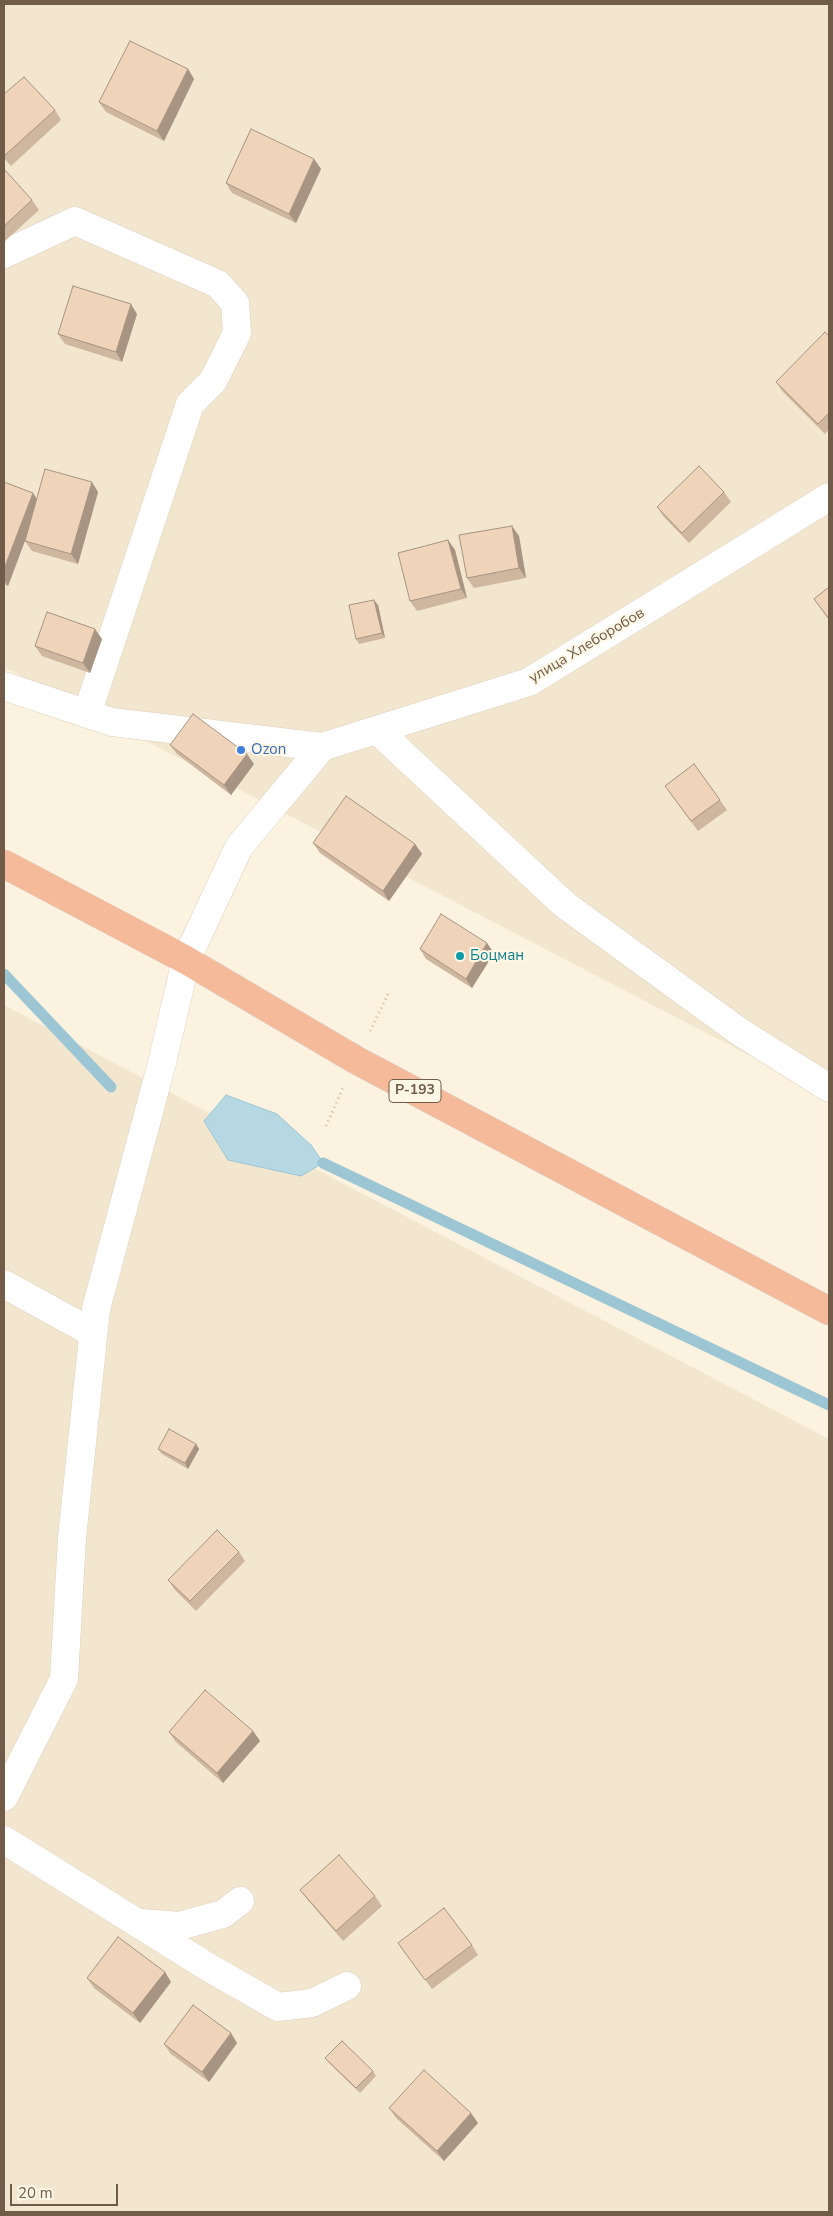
<!DOCTYPE html>
<meta charset="utf-8">
<style>
body{margin:0}
#map{position:relative;width:833px;height:2216px;overflow:hidden;background:#fbf3e0;font-family:"Nunito Sans",sans-serif}
canvas{display:block}
.frame{position:absolute;inset:0;border:5px solid #715b49;pointer-events:none}
.scale{position:absolute;left:10px;top:2184px;width:108px;height:22px;box-sizing:border-box;border:2px solid #715b49;border-top:0;padding-left:6px;font-size:15px;line-height:18px;white-space:nowrap;color:#715b49;-webkit-text-stroke:4px #fef7e6;paint-order:stroke}
</style>
<div id="map">
<canvas width="833" height="2216"></canvas>
<div class="frame"></div>
<div class="scale">20 m</div>
</div>
<script>
const c = document.querySelector('canvas').getContext('2d');
c.lineJoin = 'round';
function paint(path, color) { c.fillStyle = color; c.fill(path, 'evenodd'); }
const toPath = rows => new Path2D(rows.map(r => 'M' + r).join(''));
function trace(path, color, width, dash) { c.strokeStyle = color; c.lineWidth = width; c.lineCap = dash ? 'butt' : 'round'; c.setLineDash(dash || []); c.stroke(path); }
function write(font, color, halo, rows, align = 'center') {
  c.font = font + ' "Nunito Sans",sans-serif'; c.lineWidth = 4; c.setLineDash([]); c.textBaseline = 'middle'; c.strokeStyle = halo; c.fillStyle = color; for (const [text, x, y, turn = 0] of rows) {
    c.save(); c.translate(x, y); c.rotate((+turn || 0) * Math.PI / 180); c.textAlign = isNaN(turn) ? turn : align; if (halo) c.strokeText(text, 0, 0); c.fillText(text, 0, 0); c.restore();
  }
}
const residential = toPath([
 [4,4,829,4,829,1097,4,667],
 [4,1005,829,1439,829,2212,4,2212]
]);
const water = toPath([
 [226,1095,277,1114,312,1146,323,1163,301,1176,228,1160,204,1121,226,1095]
]);
const stream = toPath([
 [4,974,111,1087],
 [323,1163,829,1405]
]);
const path = toPath([
 [370,1031,389,992],
 [326,1126,343,1088]
]);
const minor = toPath([
 [4,254,75,221,218,284,235,303,237,333,213,381,190,404,87,714],
 [4,686,112,722,322,747],
 [377,730,565,905,740,1032,829,1088],
 [4,1284,93,1333],
 [4,1797,64,1679,72,1538,96,1309,162,1063,186,960,239,847,322,747,529,682,829,497],
 [4,1840,208,1967,278,2007,312,2003,347,1986],
 [141,1923,179,1926,223,1914,240,1901]
]);
const highway = toPath([
 [4,864,186,960,356,1060,829,1311]
]);
const wall = toPath([
 [188,69,194,79,164,141,106,112,99,102],
 [4,94,55,110,61,120,11,166,4,158],
 [314,159,321,169,296,223,232,193,226,183],
 [4,169,32,200,39,210,4,242],
 [137,314,122,362,65,344,58,334],
 [829,336,829,429,825,434,783,392,776,382],
 [4,482,33,493,37,499,98,492,78,564,32,551,25,541,8,586,4,584],
 [724,492,731,502,689,543,664,517,657,507],
 [519,536,526,578,474,588,467,578],
 [448,540,455,550,467,598,417,611,410,601],
 [829,587,829,620,814,599],
 [378,605,385,638,359,644,356,639],
 [102,639,90,673,42,656,35,646],
 [170,745,254,764,231,795,177,754],
 [694,764,727,810,698,831,665,786],
 [313,843,415,844,422,854,389,901,320,853],
 [420,949,494,953,472,988,426,959],
 [196,1444,199,1449,188,1469,162,1454,158,1449],
 [239,1552,245,1561,196,1611,175,1590,168,1580],
 [253,1731,260,1741,223,1783,176,1742,169,1732],
 [300,1890,375,1896,382,1906,343,1941,307,1899],
 [398,1943,472,1945,478,1955,432,1989],
 [165,1972,171,1982,140,2023,94,1988,87,1978],
 [237,2043,209,2082,171,2054,164,2044],
 [325,2058,373,2071,376,2076,360,2093,329,2063],
 [389,2108,478,2123,444,2161,396,2118]
]);
const shadedWall = toPath([
 [188,69,194,79,164,141,157,131],
 [314,159,321,169,296,223,289,214],
 [131,304,137,314,122,362,116,352],
 [92,482,98,492,78,564,71,554],
 [33,493,39,503,8,586,4,580,4,569],
 [512,526,519,536,526,578,519,568],
 [448,540,455,550,467,598,461,589],
 [374,600,378,605,385,638,382,633],
 [95,629,102,639,90,673,83,663],
 [247,754,254,764,231,795,224,785],
 [415,844,422,854,389,901,383,891],
 [487,943,494,953,472,988,466,979],
 [196,1444,199,1449,188,1469,185,1463],
 [253,1731,260,1741,223,1783,217,1773],
 [165,1972,171,1982,140,2023,133,2013],
 [231,2033,237,2043,209,2082,202,2072],
 [471,2113,478,2123,444,2161,437,2151]
]);
const building = toPath([
 [130,41,188,69,157,131,99,102,130,41],
 [24,77,55,110,4,156,4,94,24,77],
 [251,129,314,159,289,214,226,183,251,129],
 [4,169,32,200,4,226,4,169],
 [73,286,131,304,116,352,58,334,73,286],
 [825,332,829,336,829,413,818,424,776,382,825,332],
 [699,466,724,492,682,533,657,507,699,466],
 [45,469,92,482,71,554,25,541,45,469],
 [4,482,33,493,4,569,4,482],
 [512,526,519,568,467,578,459,535,512,526],
 [448,540,461,589,410,601,398,553,448,540],
 [829,587,829,619,814,599,829,587],
 [374,600,382,633,356,639,349,605,374,600],
 [47,612,95,629,83,663,35,646,47,612],
 [193,714,247,754,224,785,170,745,193,714],
 [694,764,720,800,691,821,665,786,694,764],
 [346,796,415,844,383,891,313,843,346,796],
 [441,914,487,943,466,979,420,949,441,914],
 [169,1429,196,1444,185,1463,158,1449,169,1429],
 [217,1530,239,1552,190,1601,168,1580,217,1530],
 [205,1690,253,1731,217,1773,169,1732,205,1690],
 [339,1855,375,1896,336,1931,300,1890,339,1855],
 [444,1908,472,1945,425,1980,398,1943,444,1908],
 [118,1937,165,1972,133,2013,87,1978,118,1937],
 [193,2005,231,2033,202,2072,164,2044,193,2005],
 [342,2041,373,2071,356,2088,325,2058,342,2041],
 [424,2070,471,2113,437,2151,389,2108,424,2070]
]);
const markers = [
 [241,750,5,"#3f7fe0"],
 [460,956,5,"#0f9aa8"]
];
const shields = [
 [415,1091,52]
];
const shieldNames = [
 ["Р-193",415,1091]
];
const streetNames = [
 ["улица Хлеборобов",587,646,-31]
];
const shopNames = [
 ["Ozon",251,750]
];
const cultureNames = [
 ["Боцман",470,956]
];
paint(residential, '#f2e6cf');
paint(water, '#b6d8e3');
trace(water, '#9dc6d5', 1);
trace(stream, '#9dc6d5', 11);
trace(minor, '#dfd0bd', 29);
trace(highway, '#dad4d0', 29);
trace(path, '#d4b89d', 3, [1, 4]);
trace(minor, '#fff', 28);
trace(highway, '#f4ba99', 28);
paint(wall, '#ceb69f');
paint(shadedWall, '#a79482');
paint(building, '#efd4b9');
trace(building, '#a79482', 1);
for (const [x, y, r, color] of markers) { const dot = new Path2D(); dot.arc(x, y, r, 0, 2 * Math.PI); c.fillStyle = color; c.fill(dot); trace(dot, '#fef7e6', 2); }
for (const [x, y, w] of shields) { const box = new Path2D(); box.roundRect(x - w / 2, y - 11.5, w, 23, 4); c.fillStyle = '#fef7e6'; c.fill(box); trace(box, '#715b49', 1); }
write('bold 14px', '#715b49', null, shieldNames);
write('15px', '#715b49', '#fef7e6', streetNames);
write('15px', '#366cbe', '#fef7e6', shopNames, 'left');
write('15px', '#0d838f', '#fef7e6', cultureNames, 'left');
</script>
